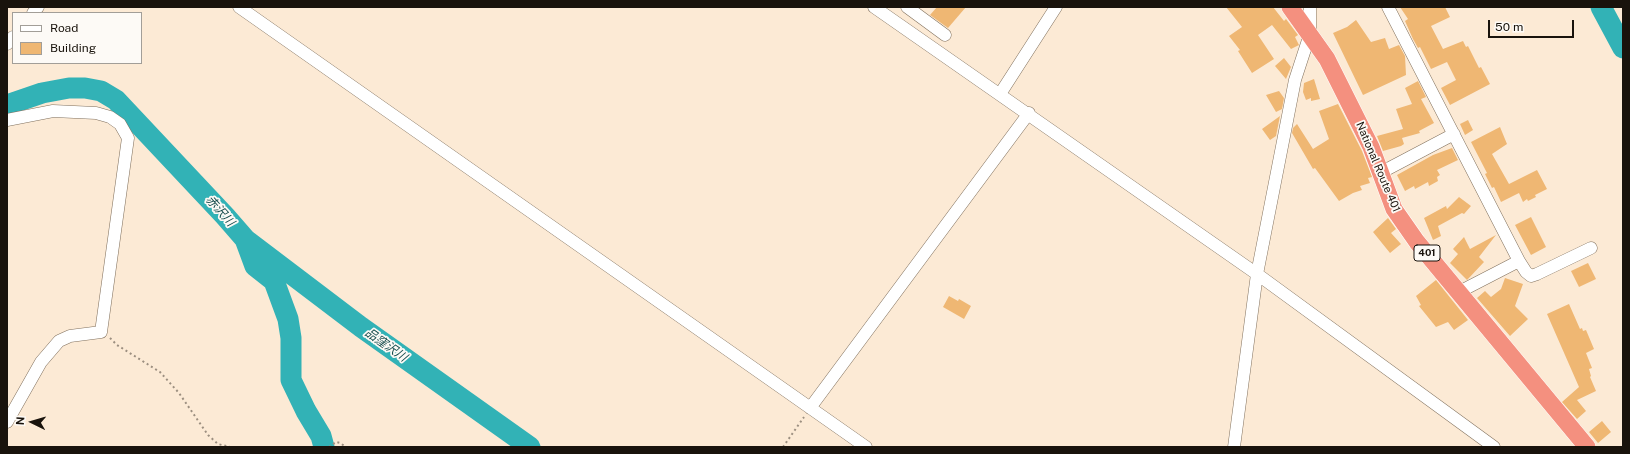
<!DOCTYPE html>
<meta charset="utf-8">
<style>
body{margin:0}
#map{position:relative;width:1630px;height:454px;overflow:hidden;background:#fcead5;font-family:"Public Sans",sans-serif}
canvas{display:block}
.frame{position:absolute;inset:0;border:8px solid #19130c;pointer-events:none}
.legend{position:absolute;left:12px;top:12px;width:130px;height:52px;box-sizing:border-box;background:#fdfaf6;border:1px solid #a29e98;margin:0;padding:5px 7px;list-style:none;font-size:12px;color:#19130c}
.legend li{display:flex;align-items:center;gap:8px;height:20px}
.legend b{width:20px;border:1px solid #a29e98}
.north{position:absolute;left:12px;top:402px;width:40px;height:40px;-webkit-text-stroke:3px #fdfaf6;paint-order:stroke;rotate:275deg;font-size:11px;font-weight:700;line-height:16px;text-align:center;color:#19130c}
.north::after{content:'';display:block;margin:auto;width:14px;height:18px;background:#19130c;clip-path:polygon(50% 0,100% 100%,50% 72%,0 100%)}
.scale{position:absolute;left:1488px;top:20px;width:86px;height:18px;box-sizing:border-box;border:2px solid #19130c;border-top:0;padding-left:5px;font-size:12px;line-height:14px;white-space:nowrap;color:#19130c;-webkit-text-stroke:3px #fdfaf6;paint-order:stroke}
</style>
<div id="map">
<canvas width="1630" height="454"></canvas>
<div class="frame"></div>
<ul class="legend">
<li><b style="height:5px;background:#fff"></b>Road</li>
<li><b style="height:11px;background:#efb773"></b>Building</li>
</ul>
<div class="north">N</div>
<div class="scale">50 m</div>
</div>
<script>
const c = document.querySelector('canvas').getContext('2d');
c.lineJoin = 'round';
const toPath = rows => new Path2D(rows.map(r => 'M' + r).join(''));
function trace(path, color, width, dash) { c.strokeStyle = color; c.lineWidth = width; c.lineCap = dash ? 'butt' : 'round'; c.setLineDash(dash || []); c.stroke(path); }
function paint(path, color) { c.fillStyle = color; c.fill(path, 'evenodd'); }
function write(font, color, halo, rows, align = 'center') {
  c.font = font + ' "Public Sans","Noto Sans JP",sans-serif'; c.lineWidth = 3.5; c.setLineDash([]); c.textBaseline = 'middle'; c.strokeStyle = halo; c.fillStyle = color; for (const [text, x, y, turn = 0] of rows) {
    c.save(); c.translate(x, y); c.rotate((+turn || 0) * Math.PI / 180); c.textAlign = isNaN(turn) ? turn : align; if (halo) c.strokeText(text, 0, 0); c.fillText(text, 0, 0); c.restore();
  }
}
const river = toPath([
 [1601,7,1623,48],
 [7,105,42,93,69,88,85,88,101,91,116,100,225,216,245,239,255,266,274,281,288,319,291,338,291,380,306,411,321,436,324,447],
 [245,239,361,327,530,447]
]);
const building = toPath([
 [937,7,966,7,948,28,930,15],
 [1226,7,1273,7,1284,21,1286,19,1298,35,1295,37,1299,45,1291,49,1272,25,1258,35,1274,59,1252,73,1238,51,1240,50,1229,36,1242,27],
 [1400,7,1445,7,1450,17,1431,26,1443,49,1463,41,1466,47,1468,46,1479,68,1481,67,1490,84,1450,105,1441,88,1456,80,1447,62,1431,69,1420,47,1418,48,1413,39,1405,21,1408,19],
 [1356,20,1371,42,1385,38,1389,49,1399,45,1405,56,1406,75,1363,95,1333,33,1347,27],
 [1284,58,1291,67,1286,79,1275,66],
 [1314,79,1320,99,1311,101,1311,98,1306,100,1303,92,1304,83],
 [1418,81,1426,97,1421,99,1434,123,1419,131,1420,133,1402,138,1404,144,1401,146,1383,151,1377,136,1403,129,1396,109,1412,104,1405,88],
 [1279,91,1284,98,1282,109,1276,112,1266,95],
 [1338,104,1362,151,1372,177,1368,178,1370,183,1360,186,1362,190,1353,193,1339,201,1315,168,1313,169,1292,133,1293,128,1297,124,1313,149,1329,139,1319,111],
 [1280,116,1276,136,1270,140,1262,129],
 [1468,120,1473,130,1465,135,1460,124],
 [1500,127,1507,144,1492,154,1509,184,1537,170,1547,189,1535,195,1536,197,1528,201,1527,199,1523,202,1519,193,1501,202,1494,187,1492,188,1485,174,1487,173,1471,142],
 [1452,148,1458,160,1437,170,1440,175,1437,177,1438,181,1429,186,1428,182,1415,189,1414,186,1405,191,1397,175,1433,155],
 [1459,197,1471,206,1464,214,1462,213,1438,226,1441,236,1433,240,1424,218,1446,206,1447,209],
 [1531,217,1546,247,1531,255,1515,225],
 [1388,218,1396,229,1391,233,1401,244,1390,253,1373,232],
 [1496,235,1479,257,1484,262,1468,279,1467,280,1450,263,1458,254,1453,249,1464,237,1470,249],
 [1588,263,1596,279,1579,287,1571,271],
 [1505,278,1523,284,1515,306,1528,319,1510,336,1477,298,1485,291,1491,297,1501,289],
 [1436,280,1468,320,1454,330,1448,322,1436,327,1419,306,1421,305,1416,296],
 [949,296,958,301,959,299,971,306,964,319,943,307],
 [1569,304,1580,329,1582,328,1583,331,1586,330,1594,349,1586,353,1592,368,1589,369,1591,376,1590,377,1596,391,1577,400,1586,411,1577,419,1562,402,1579,387,1547,314],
 [1602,421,1611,432,1598,443,1589,432]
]);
const path = toPath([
 [110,338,117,345,160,372,179,393,208,435,218,444,230,447],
 [329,447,336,442,340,443,346,447],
 [783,447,804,417]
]);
const minor = toPath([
 [239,7,866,447],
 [874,7,1257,274,1494,447],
 [907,7,945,35],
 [1388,7,1519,261,1526,272,1531,276,1537,274,1591,248],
 [33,13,38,7],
 [7,44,13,37],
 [1000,94,1056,7],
 [7,120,53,111,96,113,110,117,120,124,128,138,101,332,70,336,59,341,41,362,7,422],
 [1380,173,1454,134],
 [1459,292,1519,261],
 [810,408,1029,113],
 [1234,447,1257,274,1295,80,1310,34,1310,7]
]);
const highway = toPath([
 [1290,7,1327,59,1371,147,1394,209,1417,242,1587,447]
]);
const shields = [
 [1427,253,26]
];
const shieldNames = [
 ["401",1427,253]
];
const streetNames = [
 ["National Route 401",1378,167,67]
];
const waterNames = [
 ["赤沢川",220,211,48],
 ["品窪沢川",386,345,35]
];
trace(river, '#32b2b6', 21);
paint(building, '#efb773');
trace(minor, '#80705d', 13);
trace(highway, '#fff', 18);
trace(path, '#9c8f80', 2, [2, 3]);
trace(minor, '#fff', 12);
trace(highway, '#f4907f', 17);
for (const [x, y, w] of shields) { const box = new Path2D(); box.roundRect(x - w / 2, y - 8, w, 16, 3); c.fillStyle = '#fdfaf6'; c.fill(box); trace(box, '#19130c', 1); }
write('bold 10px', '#19130c', null, shieldNames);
write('11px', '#19130c', '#fdfaf6', streetNames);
write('italic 12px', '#154b4c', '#fdfaf6', waterNames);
</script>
